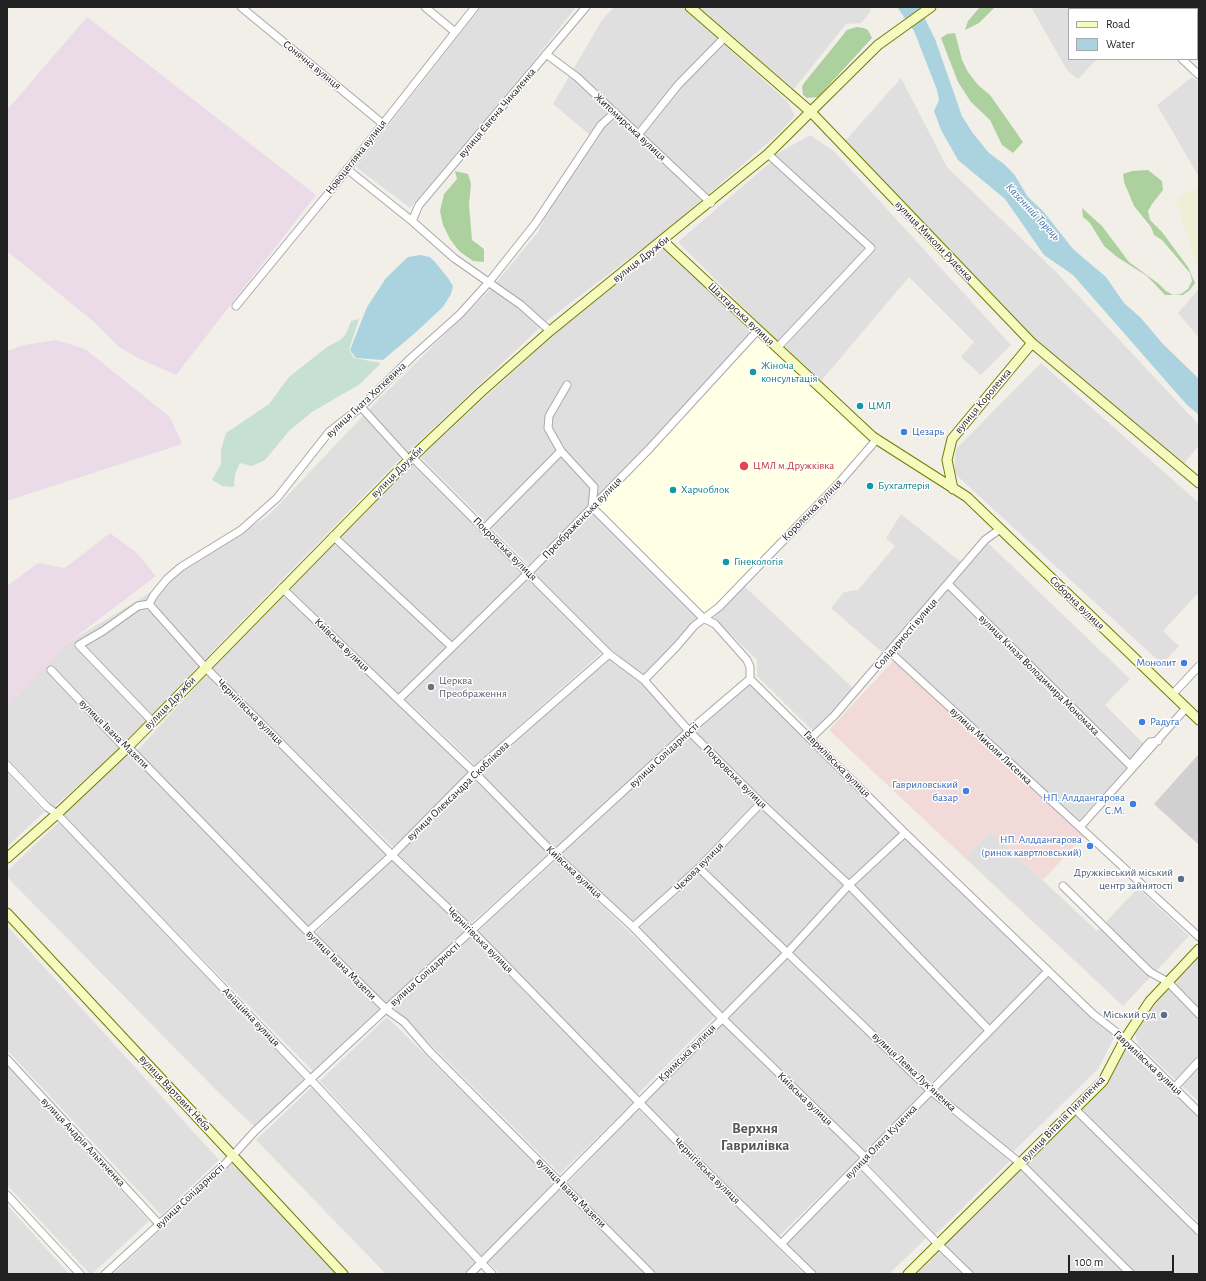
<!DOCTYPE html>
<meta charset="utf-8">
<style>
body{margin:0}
#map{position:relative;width:1206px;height:1281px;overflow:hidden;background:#f2efe9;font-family:"Alegreya Sans",sans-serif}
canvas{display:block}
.frame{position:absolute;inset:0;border:8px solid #222;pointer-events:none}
.legend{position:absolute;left:1068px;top:8px;width:130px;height:52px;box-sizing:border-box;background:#fff;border:1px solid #a7a7a7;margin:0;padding:5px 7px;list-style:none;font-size:12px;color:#222}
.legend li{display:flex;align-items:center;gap:8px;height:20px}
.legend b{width:20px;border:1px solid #a7a7a7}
.scale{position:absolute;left:1068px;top:1255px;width:106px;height:18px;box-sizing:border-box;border:2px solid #222;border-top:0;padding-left:5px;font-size:12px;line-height:14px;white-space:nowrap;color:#222;-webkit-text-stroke:3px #fff;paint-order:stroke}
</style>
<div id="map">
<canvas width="1206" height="1281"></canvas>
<div class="frame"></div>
<ul class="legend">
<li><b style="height:5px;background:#f7fabf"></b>Road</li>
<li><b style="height:11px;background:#aad3df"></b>Water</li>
</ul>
<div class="scale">100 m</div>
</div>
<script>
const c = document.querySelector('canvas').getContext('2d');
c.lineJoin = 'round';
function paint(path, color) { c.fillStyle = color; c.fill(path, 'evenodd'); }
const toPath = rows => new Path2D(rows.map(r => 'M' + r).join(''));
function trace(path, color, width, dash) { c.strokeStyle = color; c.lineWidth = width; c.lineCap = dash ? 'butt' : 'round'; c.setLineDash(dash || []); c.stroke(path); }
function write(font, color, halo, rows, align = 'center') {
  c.font = font + ' "Alegreya Sans",sans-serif'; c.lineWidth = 3; c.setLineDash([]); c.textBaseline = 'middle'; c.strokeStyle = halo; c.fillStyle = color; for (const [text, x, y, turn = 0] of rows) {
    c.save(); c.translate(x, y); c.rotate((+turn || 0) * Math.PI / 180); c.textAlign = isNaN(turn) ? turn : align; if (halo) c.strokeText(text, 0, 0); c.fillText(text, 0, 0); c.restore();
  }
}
const residential = toPath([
 [481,7,576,7,532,63,410,208,356,167],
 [614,7,682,7,788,102,795,116,778,134,668,229,548,320,397,462,225,638,133,736,54,807,7,758,7,706,69,642,140,599,268,516,378,400,490,290,538,232,549,209,596,140,553,104,602,20],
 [697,7,869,7,871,11,861,23,846,24,794,89],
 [1031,7,1125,7,1126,9,1069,9,1069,59,1097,59,1078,79,1067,70],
 [1192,77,1199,82,1199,177,1157,105],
 [901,78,947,167,1056,272,1199,425,1199,445,1182,466,1034,338,845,141],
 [810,135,835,152,1011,345,981,375,961,357,974,342,909,277,821,381,785,347,874,247,823,202,775,155],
 [773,160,869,247,778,342,678,242],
 [663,247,753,331,646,446,529,565,420,457,552,336],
 [1199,289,1199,338,1178,313],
 [1041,363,1199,503,1199,592,1163,631,1179,646,1162,664,954,473,956,449],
 [412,464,523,572,399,695,289,588],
 [592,511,697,618,643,676,612,650,533,571],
 [901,514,962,563,883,653,831,608,844,592,858,590,895,546,886,538],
 [988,543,1130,679,1105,705,1146,746,1077,823,894,653],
 [528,579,601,653,475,765,405,699],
 [743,585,853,688,835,713,813,731,757,676,757,660,714,618],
 [283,592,469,773,394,848,209,667],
 [610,659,641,683,685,731,556,850,480,773],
 [207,674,387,854,310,928,137,751],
 [751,684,901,833,849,880,764,800,694,731,739,691],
 [689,736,755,803,697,865,634,922,559,856],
 [128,753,380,1009,313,1071,62,816],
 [7,772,44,812,7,847],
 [475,779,549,854,470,924,398,854],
 [761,807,845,884,787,948,704,869],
 [60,821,306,1077,255,1127,219,1093,7,877,7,871],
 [990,831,1097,931,1138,888,1189,936,1123,1006,965,858],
 [905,837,1043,971,989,1025,854,885],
 [392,858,465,931,387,1004,316,933],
 [556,860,715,1016,637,1095,477,932],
 [700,874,782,953,722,1012,639,928],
 [849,890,984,1030,930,1084,793,952],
 [7,926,219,1160,161,1215,7,1050],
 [471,937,633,1102,560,1174,394,1008],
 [1199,957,1199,1102,1139,1045,1134,1032,1139,1021],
 [786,958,926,1090,865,1151,728,1018],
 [1049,976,1089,1014,1115,1036,1098,1069,1012,1153,937,1090],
 [387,1017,554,1182,481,1258,320,1081],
 [722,1022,860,1157,779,1236,710,1170,643,1102],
 [1125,1045,1199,1117,1199,1223,1080,1108],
 [7,1065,149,1221,92,1274,90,1274,7,1185],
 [313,1086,477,1263,466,1274,386,1274,256,1140],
 [929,1095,1010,1161,934,1236,867,1163],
 [638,1109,804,1274,654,1274,566,1185],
 [1075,1113,1199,1234,1199,1274,1137,1274,1026,1163],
 [235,1161,336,1274,113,1274],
 [1020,1167,1128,1274,972,1274,942,1246],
 [861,1169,926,1238,889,1274,817,1274,786,1244],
 [561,1188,645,1274,500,1274,488,1262],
 [7,1205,69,1274,7,1274],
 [939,1252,962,1274,917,1274]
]);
const commercial = toPath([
 [895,659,1084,836,1043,880,990,831,965,858,829,730]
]);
const industrial = toPath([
 [87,17,316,195,176,375,140,359,119,347,94,322,7,251,7,110],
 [56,340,85,349,170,417,182,444,7,501,7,351,24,345],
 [110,533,136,552,156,576,69,642,7,706,7,586,38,563,65,568]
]);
const education = toPath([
 [759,336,871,441,836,481,717,606,703,614,596,507,653,451]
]);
const religious = toPath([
 [1198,755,1199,756,1199,845,1154,804]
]);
const farmland = toPath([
 [1151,7,1199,7,1199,55,1197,53,1197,9,1153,9],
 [1199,186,1199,275,1176,200]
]);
const forest = toPath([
 [980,7,995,7,979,23,965,30,968,21],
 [856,27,864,28,868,30,872,38,818,97,807,98,803,95,802,87,804,83,847,30],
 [955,33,962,60,968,72,978,85,990,95,1023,142,1013,153,1002,145,990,120,971,102,958,82,941,38,947,34],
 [1148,170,1162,181,1163,190,1152,204,1148,211,1150,220,1162,232,1188,267,1195,283,1190,290,1183,295,1165,295,1147,276,1117,257,1104,246,1090,223,1083,217,1082,208,1102,226,1129,262,1159,284,1166,291,1173,295,1181,294,1188,289,1192,281,1190,273,1162,240,1154,235,1151,227,1134,206,1124,182,1123,174,1132,171],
 [455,171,468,174,471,184,469,205,472,240,484,249,484,262,473,261,459,251,450,239,443,225,440,211,444,194,457,179]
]);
const wetland = toPath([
 [359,319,349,350,354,358,381,363,360,384,312,412,289,431,265,460,252,466,240,463,235,474,234,487,222,486,212,480,221,464,221,450,226,433,269,404,289,377,327,347,340,340,346,334,351,321]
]);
const water = toPath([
 [897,7,919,7,935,39,962,116,972,132,989,153,1004,164,1014,174,1028,197,1043,211,1073,249,1106,277,1124,303,1141,318,1162,343,1199,379,1199,415,1187,405,1073,275,1044,255,1005,199,958,160,941,130,934,111,939,100,937,90,914,31],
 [420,255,430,257,435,262,448,278,453,286,451,294,443,307,415,333,383,360,356,358,350,350,367,307,386,278,408,257]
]);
const street = toPath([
 [241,7,383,124],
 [425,7,455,32],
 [1135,7,1136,9],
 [546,54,577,77,711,203],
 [1182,59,1199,75],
 [638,135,678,85,724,38],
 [768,154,871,248,777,348],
 [347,169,412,221,454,258,521,305,550,331],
 [412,221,419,205,586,7],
 [236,306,327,195,475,7],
 [567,385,549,416,548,428,561,451,594,487,592,507,703,618,715,624,747,660,750,667,750,679,905,833,1093,1014,1125,1039,1199,1112],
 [361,407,409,460],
 [412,457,609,654,644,680,689,731,761,803,849,885,989,1030],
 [485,528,561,451],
 [333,536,452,647],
 [948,584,1130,765],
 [282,588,474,772,555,855,633,927,722,1018,865,1157],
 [149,604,205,667,392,855,472,931,709,1174,812,1274],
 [890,652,1199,937],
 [51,670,123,746,128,747,308,932,386,1009,404,1022,430,1052,651,1274],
 [644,680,677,646,694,626,719,607,838,484,877,439],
 [1172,695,1199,666],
 [399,699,529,572,650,448,758,330],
 [152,721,79,645,103,631,138,606,149,604,154,595,167,579,181,567,241,530,277,498,329,432,361,407,412,357,460,314,489,282,535,224,601,125,615,112],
 [811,738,834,716,985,540,1000,529],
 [1132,763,1150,742,1158,741],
 [7,765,47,807,57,814,311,1080,492,1274],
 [1080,827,1186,708],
 [699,868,930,1090,1020,1163,1131,1274],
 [1063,886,1150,972,1168,982,1199,1014],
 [633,927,699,868,761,803],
 [308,932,392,855,474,772,609,654],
 [7,1059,160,1225],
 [1174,1088,1199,1061],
 [1075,1109,1199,1231],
 [861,1164,938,1244,969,1274],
 [7,1195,80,1274],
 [781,1244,1048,971],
 [105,1274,226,1163,255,1131,386,1009,689,731,750,679],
 [470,1274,787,953,849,885,905,833]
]);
const secondary = toPath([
 [690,7,811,112,1032,343,1199,483],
 [663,241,873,437,967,497,1199,720],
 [953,489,947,460,952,439,1032,343],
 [7,858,57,814,128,747,409,460,481,392,550,331,768,154,878,45,931,7],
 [7,913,343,1274],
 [908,1274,1103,1081,1125,1039,1150,1001,1199,949]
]);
const markers = [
 [753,372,4,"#0f9aa8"],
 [860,406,4,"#0f9aa8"],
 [904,432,4,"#3f7fe0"],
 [744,466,5,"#e0444e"],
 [870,486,4,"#0f9aa8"],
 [673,490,4,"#0f9aa8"],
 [726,562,4,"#0f9aa8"],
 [1184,663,4,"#3f7fe0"],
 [431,687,4,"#6b7280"],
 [1142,722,4,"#3f7fe0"],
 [966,791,4,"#3f7fe0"],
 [1133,804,4,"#3f7fe0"],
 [1090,846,4,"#3f7fe0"],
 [1181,879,4,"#5c6f8a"],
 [1164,1015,4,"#5c6f8a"]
];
const streetNames = [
 ["Сонячна вулиця",312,65,39],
 ["вулиця Євгена Чикаленка",497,113,-50],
 ["Житомирська вулиця",630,127,43],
 ["Новоцегляна вулиця",356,157,-52],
 ["вулиця Миколи Руденка",934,241,46],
 ["вулиця Дружби",641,259,-38],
 ["Шахтарська вулиця",741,314,43],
 ["вулиця Гната Хоткевича",366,400,-43],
 ["вулиця Короленка",983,401,-50],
 ["вулиця Дружби",397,472,-45],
 ["Короленка вулиця",812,510,-46],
 ["Преображенська вулиця",582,518,-46],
 ["Покровська вулиця",505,549,45],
 ["Соборна вулиця",1077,603,44],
 ["Солідарності вулиця",906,634,-49],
 ["Київська вулиця",342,645,44],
 ["вулиця Князя Володимира Мономаха",1039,675,45],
 ["вулиця Дружби",170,703,-46],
 ["Чернігівська вулиця",250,712,45],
 ["вулиця Івана Мазепи",114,734,45],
 ["вулиця Миколи Лисенка",991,746,43],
 ["вулиця Солідарності",664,755,-43],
 ["Гаврилівська вулиця",837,764,45],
 ["Покровська вулиця",735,777,45],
 ["вулиця Олександра Скоблікова",458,791,-44],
 ["Чехова вулиця",699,867,-45],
 ["Київська вулиця",574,872,43],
 ["Чернігівська вулиця",480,940,45],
 ["вулиця Івана Мазепи",341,965,45],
 ["вулиця Солідарності",425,974,-42],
 ["Авіаційна вулиця",251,1017,46],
 ["Кримська вулиця",687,1053,-45],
 ["Гаврилівська вулиця",1148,1063,43],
 ["вулиця Левка Лук'яненка",914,1072,43],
 ["вулиця Вартових Неба",175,1093,47],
 ["Київська вулиця",805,1099,44],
 ["вулиця Віталія Пилипенка",1063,1119,-46],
 ["вулиця Андрія Альтиченка",83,1142,47],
 ["вулиця Олега Куценка",881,1142,-46],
 ["Чернігівська вулиця",707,1171,45],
 ["вулиця Івана Мазепи",571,1193,45],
 ["вулиця Солідарності",190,1196,-43]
];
const cultureNames = [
 ["Жіноча",761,366],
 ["консультація",761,379],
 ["ЦМЛ",868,406],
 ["Бухгалтерія",878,486],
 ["Харчоблок",681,490],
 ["Гінекологія",734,562]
];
const shopNames = [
 ["Цезарь",912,432,"left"],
 ["Монолит",1176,663],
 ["Радуга",1150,722,"left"],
 ["Гавриловський",958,785],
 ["базар",958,798],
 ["НП. Алддангарова",1125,798],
 ["С.М.",1125,811],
 ["НП. Алддангарова",1082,840],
 ["(ринок кавртловський)",1082,853]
];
const healthNames = [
 ["ЦМЛ м.Дружківка",753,466]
];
const worshipNames = [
 ["Церква",439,681],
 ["Преображення",439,694]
];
const serviceNames = [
 ["Дружківський міський",1173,873],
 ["центр зайнятості",1173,886],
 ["Міський суд",1156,1015]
];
const waterNames = [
 ["Казенний Торець",1033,212,47]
];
const districtNames = [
 ["Верхня",755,1128],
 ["Гаврилівка",755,1145]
];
paint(residential, '#e0dfdf');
paint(commercial, '#f2dad9');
paint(industrial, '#ebdbe8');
paint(education, '#ffffe5');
paint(religious, '#d0d0d0');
paint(farmland, '#eef0d5');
paint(forest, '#add19e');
paint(wetland, '#c6e0d4');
paint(water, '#aad3df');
trace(street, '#a9a9a9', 9);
trace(secondary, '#707d05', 11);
trace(street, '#fff', 7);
trace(secondary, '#f7fabf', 9);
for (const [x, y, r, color] of markers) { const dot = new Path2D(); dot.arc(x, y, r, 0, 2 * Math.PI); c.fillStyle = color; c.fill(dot); trace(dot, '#fff', 1.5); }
write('11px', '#222', '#fff', streetNames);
write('11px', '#0d838f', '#fff', cultureNames, 'left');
write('11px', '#366cbe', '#fff', shopNames, 'right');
write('11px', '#be3a42', '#fff', healthNames, 'left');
write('11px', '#5b616d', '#fff', worshipNames, 'left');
write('11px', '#4e5e75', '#fff', serviceNames, 'right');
write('italic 12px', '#4a7aab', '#fff', waterNames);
write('bold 15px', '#555', '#fff', districtNames);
</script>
